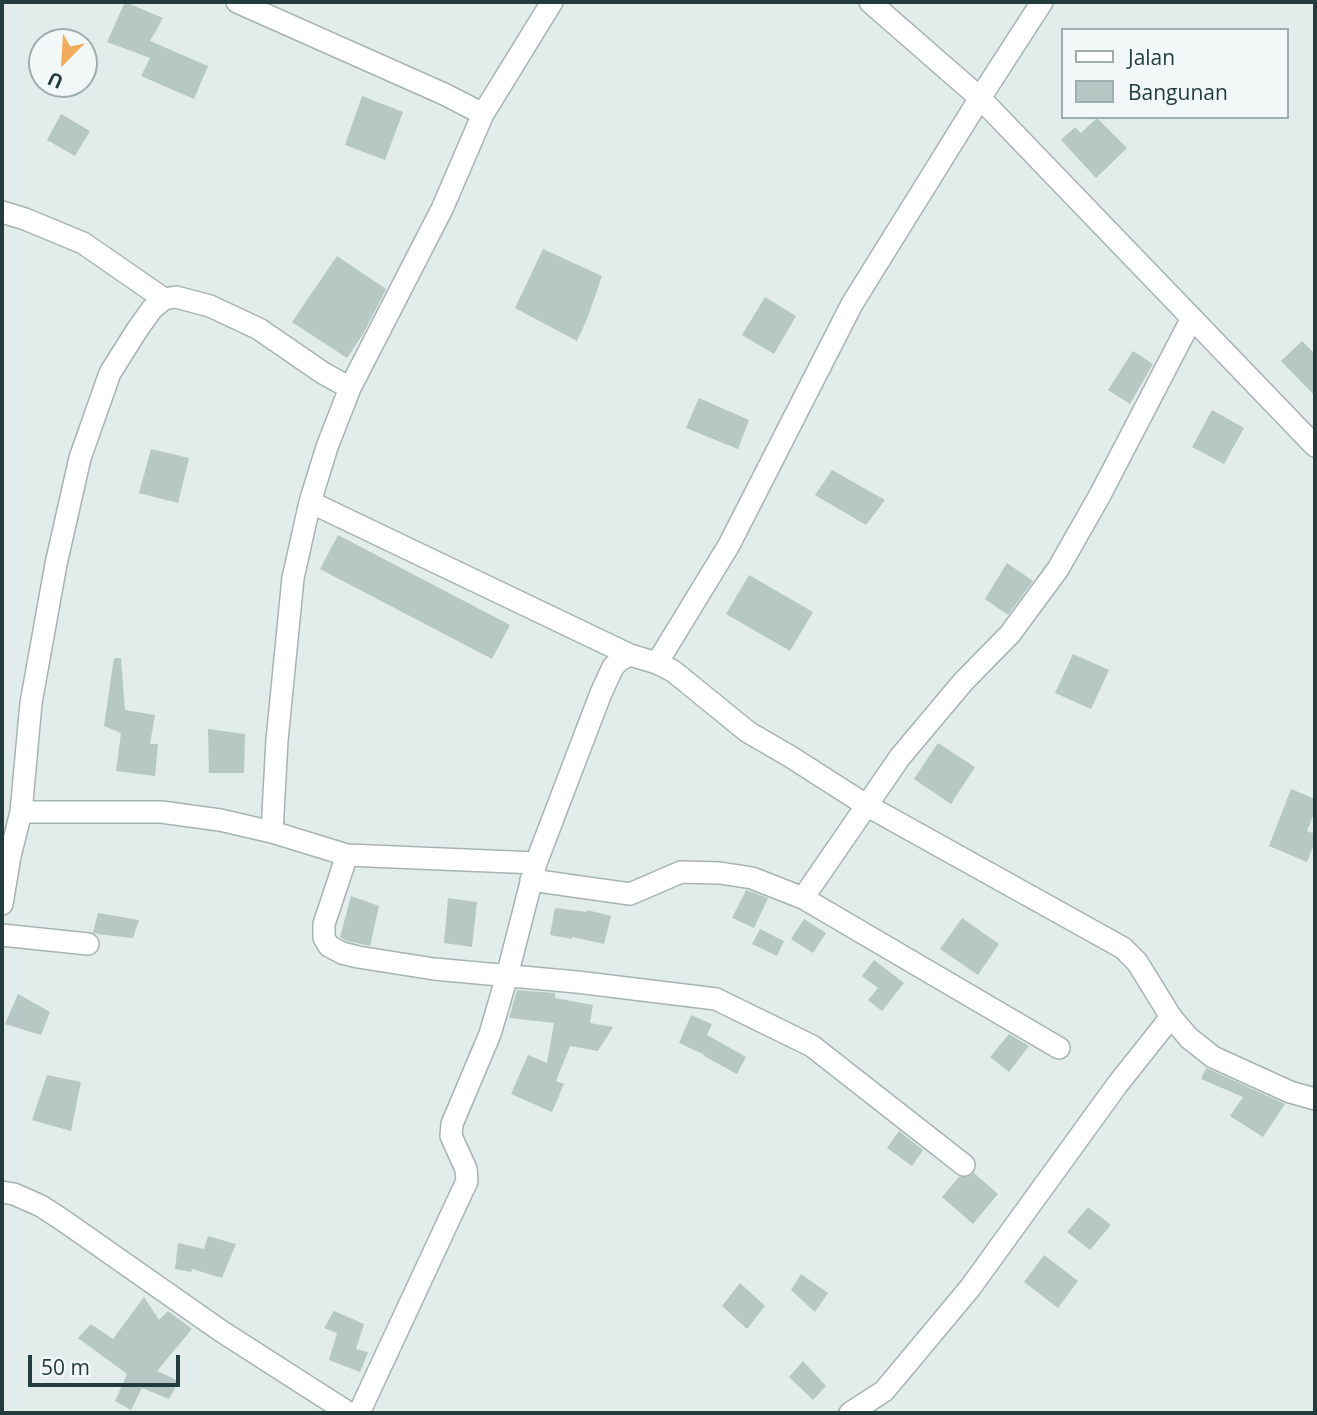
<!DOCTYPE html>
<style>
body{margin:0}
#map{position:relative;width:1317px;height:1415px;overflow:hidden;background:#e2ecea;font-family:"Open Sans",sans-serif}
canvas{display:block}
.frame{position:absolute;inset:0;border:4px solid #223c3d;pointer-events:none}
.legend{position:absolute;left:1061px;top:28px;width:228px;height:91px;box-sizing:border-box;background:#f2f8f7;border:2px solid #9fadad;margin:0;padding:9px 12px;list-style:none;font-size:21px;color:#223c3d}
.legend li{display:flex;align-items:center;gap:14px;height:35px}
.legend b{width:35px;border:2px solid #9fadad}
.north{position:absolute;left:28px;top:28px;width:70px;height:70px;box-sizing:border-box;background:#f2f8f7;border:2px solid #9fadad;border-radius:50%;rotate:204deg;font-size:19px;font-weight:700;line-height:28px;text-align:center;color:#223c3d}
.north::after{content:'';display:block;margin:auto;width:24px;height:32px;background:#f1ac5b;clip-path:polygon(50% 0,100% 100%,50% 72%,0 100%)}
.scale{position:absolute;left:28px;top:1355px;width:152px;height:32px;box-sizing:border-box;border:4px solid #223c3d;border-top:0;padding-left:9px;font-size:21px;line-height:24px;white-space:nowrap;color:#223c3d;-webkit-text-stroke:5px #f2f8f7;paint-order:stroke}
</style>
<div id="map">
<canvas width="1317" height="1415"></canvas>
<div class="frame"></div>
<ul class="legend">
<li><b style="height:9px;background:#fff"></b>Jalan</li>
<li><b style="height:19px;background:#b7c7c4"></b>Bangunan</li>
</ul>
<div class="north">U</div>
<div class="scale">50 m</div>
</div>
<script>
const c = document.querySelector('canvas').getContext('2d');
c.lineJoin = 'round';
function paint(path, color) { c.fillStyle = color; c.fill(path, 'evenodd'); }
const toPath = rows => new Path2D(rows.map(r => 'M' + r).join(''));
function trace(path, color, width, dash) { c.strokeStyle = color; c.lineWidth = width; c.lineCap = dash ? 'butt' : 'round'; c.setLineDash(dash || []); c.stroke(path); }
const building = toPath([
 [125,2,163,18,150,41,208,66,194,99,141,76,150,58,107,42],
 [362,96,403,112,385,160,345,145],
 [61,114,90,131,75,156,47,140],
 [1097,118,1127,148,1096,178,1061,140,1075,127,1081,133],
 [543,249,602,276,587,319,577,341,515,308],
 [337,256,386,289,363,334,347,358,292,322],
 [765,297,796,316,774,354,742,335],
 [1302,341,1315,354,1315,396,1281,361],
 [1133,351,1153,364,1130,404,1108,390],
 [699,398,749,420,738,449,686,428],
 [1212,410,1244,428,1224,464,1192,447],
 [151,449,189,458,178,503,139,493],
 [832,470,885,500,866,525,815,495],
 [338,535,510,625,492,659,320,569],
 [1007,563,1033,581,1008,615,985,599],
 [749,575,813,612,790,651,726,614],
 [1073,654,1109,670,1091,709,1055,693],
 [114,658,121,658,125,710,155,715,150,744,158,744,155,776,116,771,121,733,104,726],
 [208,729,245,734,244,773,209,773],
 [938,743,975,767,951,804,914,779],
 [1291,789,1315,799,1315,811,1307,831,1315,834,1315,842,1307,862,1269,846],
 [746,890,768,898,754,928,732,918],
 [351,896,379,906,370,946,347,941,340,937],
 [448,898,477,902,472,947,444,943],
 [555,908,587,912,587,910,611,916,604,944,572,937,572,939,550,935],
 [98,913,139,920,133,938,97,934,93,932],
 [962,918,999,944,978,975,940,949],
 [804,919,826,933,813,953,791,939],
 [760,929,784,941,777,956,752,944],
 [874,960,904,983,882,1011,868,1000,878,988,862,976],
 [517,990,555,993,555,998,593,1005,590,1023,613,1027,598,1051,570,1046,556,1081,564,1084,552,1112,511,1094,528,1055,547,1063,554,1023,509,1018],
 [18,994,50,1012,41,1035,5,1024],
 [691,1015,712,1024,707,1035,746,1057,737,1074,704,1056,705,1055,679,1043],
 [1009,1034,1029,1046,1009,1072,990,1057],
 [1206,1068,1285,1104,1263,1137,1230,1116,1243,1097,1201,1079],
 [47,1075,81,1082,71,1131,32,1120],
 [899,1131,923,1150,912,1166,887,1148],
 [974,1173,998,1194,973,1224,942,1197,959,1177,968,1177],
 [1088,1207,1111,1225,1090,1250,1067,1232],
 [208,1236,236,1244,222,1278,192,1269,191,1272,175,1269,178,1243,204,1249],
 [1044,1255,1078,1281,1058,1308,1024,1282],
 [801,1274,828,1293,815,1312,791,1290],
 [740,1283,765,1306,747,1329,722,1306],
 [144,1297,159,1320,168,1311,192,1329,157,1371,179,1381,169,1399,142,1388,131,1410,115,1401,127,1374,78,1338,91,1324,113,1339],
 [334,1311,364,1324,356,1349,368,1352,360,1372,329,1360,337,1333,324,1328],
 [803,1361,826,1386,813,1400,789,1377]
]);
const minor = toPath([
 [237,2,444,94,483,114,442,209,350,388],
 [1042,2,980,98,1315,446],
 [483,114,552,2],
 [2,212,25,219,83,243,164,299],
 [310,502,630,655],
 [657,663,729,545,852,304,980,98,870,2],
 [21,812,31,703,56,564,80,458,110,373,137,330,152,309,164,299,176,297,210,306,259,329,323,373,350,388,327,447,310,502,293,578,277,740,272,832],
 [347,855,324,924,324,938,329,946,342,953,358,957,434,969,577,982,716,999,812,1046,964,1165],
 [531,880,630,894,681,872,720,873,752,878,803,898,1059,1048],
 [803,898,900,757,963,682,1010,634,1058,569,1100,495,1192,318],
 [2,904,10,856,21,812,161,812,220,820,272,832,347,855,536,863],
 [2,935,88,944],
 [2,1192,14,1194,41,1206,64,1221,221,1331,349,1413],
 [359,1413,467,1181,466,1169,451,1136,452,1124,490,1034,507,976,536,863,601,693,613,667,620,660,630,655,657,663,673,671,748,732,791,757,866,805,1123,948,1137,962,1171,1017,1189,1038,1213,1057,1290,1092,1315,1099],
 [850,1413,884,1391,970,1288,1117,1085,1171,1017]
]);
paint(building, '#b7c7c4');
trace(minor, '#a5b4b3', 24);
trace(minor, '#fff', 21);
</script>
